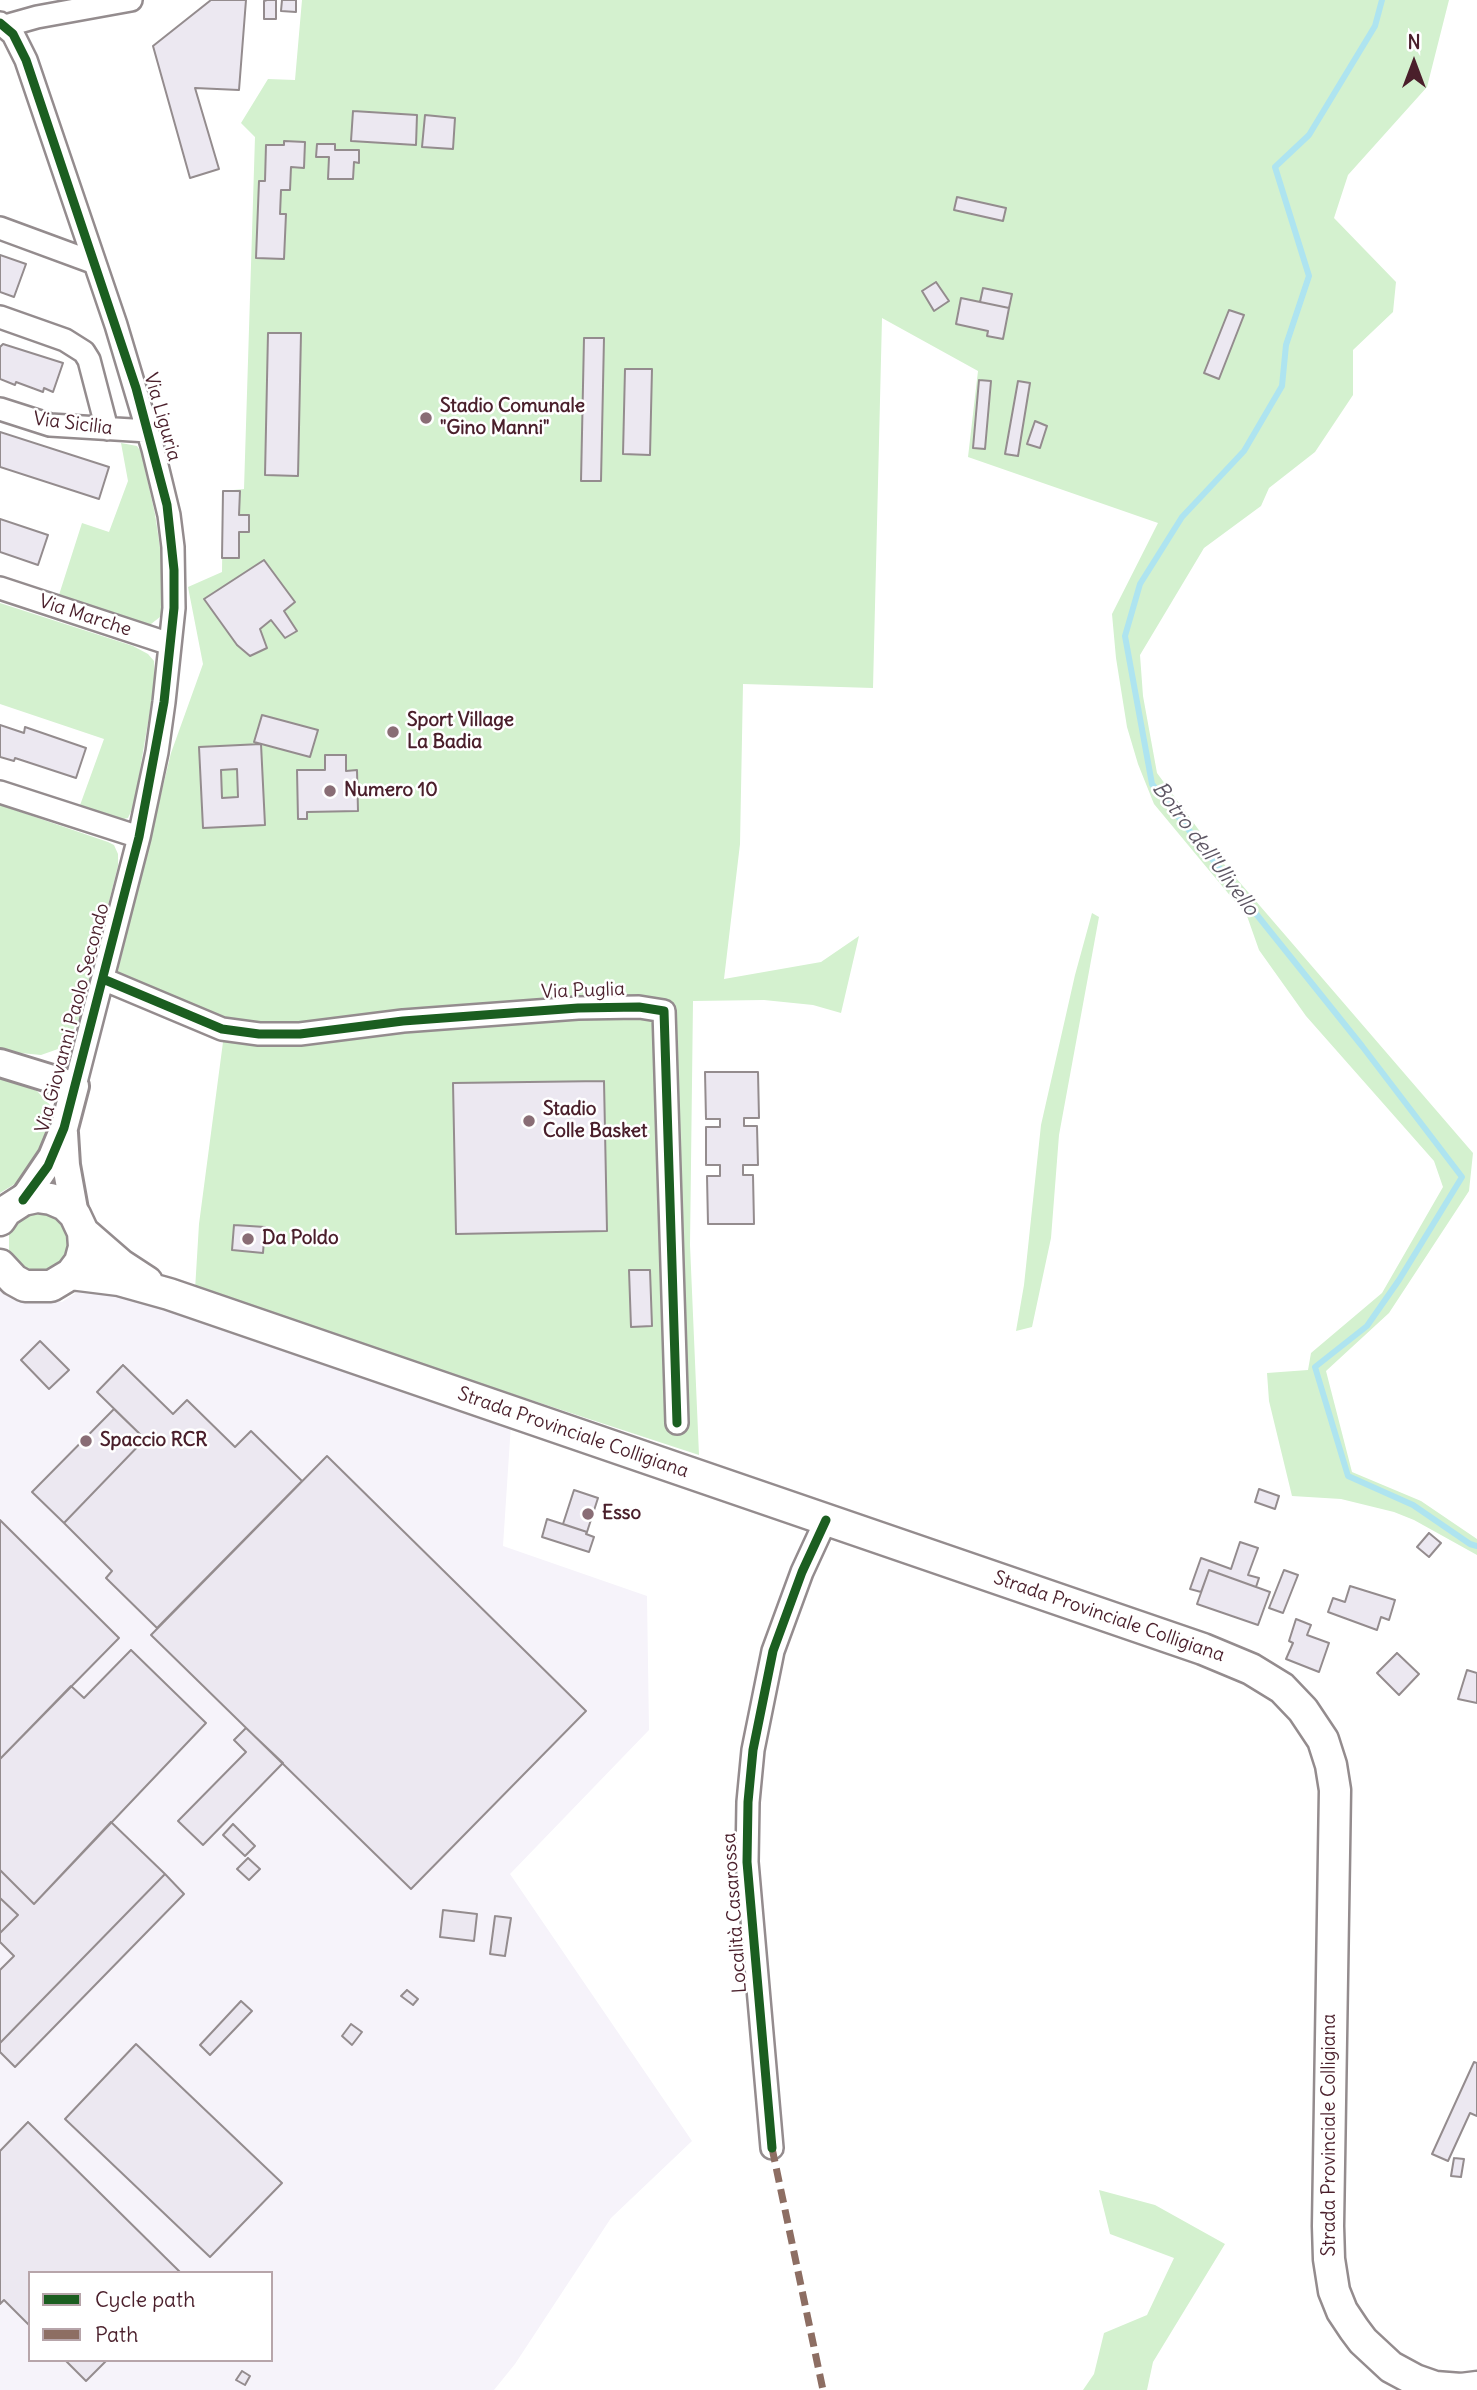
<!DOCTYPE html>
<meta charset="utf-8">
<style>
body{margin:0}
#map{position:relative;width:1477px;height:2390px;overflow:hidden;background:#fff;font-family:Delius,sans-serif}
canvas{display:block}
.legend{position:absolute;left:28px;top:2271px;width:245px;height:91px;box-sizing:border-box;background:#fff;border:2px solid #b7a5aa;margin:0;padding:9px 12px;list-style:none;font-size:21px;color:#4a1f2b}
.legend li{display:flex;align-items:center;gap:14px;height:35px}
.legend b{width:35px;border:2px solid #b7a5aa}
.north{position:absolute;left:1379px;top:28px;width:70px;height:70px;-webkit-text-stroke:5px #fff;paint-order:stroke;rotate:0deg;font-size:19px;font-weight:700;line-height:28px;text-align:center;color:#4a1f2b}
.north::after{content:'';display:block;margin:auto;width:24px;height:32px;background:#4a1f2b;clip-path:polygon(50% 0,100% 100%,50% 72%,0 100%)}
</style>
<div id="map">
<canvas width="1477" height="2390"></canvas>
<ul class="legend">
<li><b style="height:9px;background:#1b5e20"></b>Cycle path</li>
<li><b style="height:9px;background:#8d6e63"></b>Path</li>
</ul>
<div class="north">N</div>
</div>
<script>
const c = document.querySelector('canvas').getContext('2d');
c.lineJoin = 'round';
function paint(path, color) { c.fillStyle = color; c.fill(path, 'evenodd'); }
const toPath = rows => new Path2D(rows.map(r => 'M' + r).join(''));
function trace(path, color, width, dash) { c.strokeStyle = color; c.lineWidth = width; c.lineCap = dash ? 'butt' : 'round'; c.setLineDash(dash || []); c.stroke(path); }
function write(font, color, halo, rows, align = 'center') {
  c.font = font + ' Delius,sans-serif'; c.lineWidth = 5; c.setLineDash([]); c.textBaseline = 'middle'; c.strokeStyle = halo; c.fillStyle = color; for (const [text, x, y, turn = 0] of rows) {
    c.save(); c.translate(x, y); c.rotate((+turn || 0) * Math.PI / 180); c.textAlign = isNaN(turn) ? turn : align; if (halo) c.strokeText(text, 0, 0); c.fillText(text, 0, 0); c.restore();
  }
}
const built = toPath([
 [0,1289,62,1302,77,1292,87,1290,123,1293,511,1424,503,1546,647,1596,649,1730,510,1874,692,2141,611,2218,515,2364,494,2390,0,2390],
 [30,2273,271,2273,271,2360,30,2360]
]);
const green = toPath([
 [302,0,1449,0,1427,87,1348,175,1334,218,1396,282,1393,312,1353,350,1353,395,1315,452,1269,488,1261,506,1204,548,1140,655,1143,696,1157,773,1223,863,1473,1153,1469,1191,1389,1313,1326,1371,1352,1472,1421,1501,1477,1539,1477,1555,1414,1520,1394,1512,1341,1499,1292,1496,1269,1401,1267,1373,1308,1370,1311,1353,1382,1293,1443,1187,1434,1161,1306,1016,1259,950,1247,916,1154,804,1138,764,1127,727,1116,658,1112,614,1158,523,968,457,978,371,882,318,873,688,743,684,740,844,724,979,821,962,859,936,841,1013,813,1005,764,1000,693,1001,690,1245,699,1455,195,1290,199,1224,223,1042,112,995,171,753,203,664,188,587,222,572,223,491,244,489,255,137,241,123,268,79,295,80],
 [121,443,137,446,141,452,155,514,162,561,162,612,160,617,151,624,140,625,58,598,82,523,109,532,128,481],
 [0,603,133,646,148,654,154,661,155,681,134,805,128,818,120,820,79,808,104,739,0,704],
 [0,805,108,842,114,845,118,854,118,866,79,1019,67,1041,58,1049,41,1055,0,1051],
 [1092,913,1099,917,1059,1135,1051,1238,1032,1327,1016,1331,1024,1285,1041,1125,1075,975],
 [0,1077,37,1091,50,1105,52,1113,49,1135,39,1159,18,1182,0,1193],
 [34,1210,60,1215,74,1247,52,1273,26,1272,13,1260,9,1251,9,1233,12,1225,18,1218],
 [1099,2190,1155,2205,1225,2244,1153,2362,1147,2390,1083,2390,1094,2374,1104,2333,1147,2315,1174,2258,1110,2234]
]);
const stream = toPath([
 [1382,0,1375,26,1309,135,1275,167,1309,276,1286,345,1282,386,1244,451,1182,517,1140,584,1125,636,1152,784,1362,1046,1462,1177,1399,1280,1367,1326,1315,1367,1348,1476,1413,1505,1470,1544,1477,1546]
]);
const building = toPath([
 [211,0,246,0,239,90,195,88,219,169,190,178,153,46,211,0],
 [267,0,276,0,276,19,264,19,264,1,267,0],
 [282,0,296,0,296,12,281,11,282,0],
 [353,111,417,115,416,145,351,141,353,111],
 [425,115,455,118,453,149,422,147,425,115],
 [284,141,305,142,304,168,291,167,290,190,281,190,280,214,286,214,284,259,256,258,259,181,265,181,266,145,284,145,284,141],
 [317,144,335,144,335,150,359,150,359,163,354,162,353,179,328,179,329,157,316,157,317,144],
 [957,197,1006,208,1003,221,954,210,957,197],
 [0,255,26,264,14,297,0,292,0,255],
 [936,282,949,301,934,311,922,291,936,282],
 [983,288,1012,294,1009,308,980,302,983,288],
 [961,298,1009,308,1003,339,987,336,988,331,956,324,961,298],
 [1229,310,1244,315,1219,379,1204,373,1229,310],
 [268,333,301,333,298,476,265,475,268,333],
 [584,338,604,338,601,481,581,481,584,338],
 [3,344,63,363,53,392,44,388,43,392,16,382,15,385,0,379,0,347,3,344],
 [625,369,652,369,650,455,623,454,625,369],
 [979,380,991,381,985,449,973,448,979,380],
 [1018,381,1030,383,1018,456,1005,454,1018,381],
 [1035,421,1047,426,1040,448,1027,444,1035,421],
 [0,432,109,467,99,499,0,467,0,432],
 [223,491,240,491,239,515,249,515,249,532,239,532,239,558,222,558,223,491],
 [0,519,48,535,38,565,0,552,0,519],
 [264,560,295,602,284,611,297,631,285,638,271,620,260,629,267,648,250,656,237,645,204,599,264,560],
 [262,715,318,730,310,757,254,742,262,715],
 [0,725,24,733,25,727,86,748,76,778,15,758,14,761,0,757,0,725],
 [261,744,265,825,203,828,199,747,261,744],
 [237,769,238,797,222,798,221,770,237,769],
 [325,755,346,755,346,771,357,770,358,811,307,812,307,819,298,819,297,770,325,770,325,755],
 [705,1072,758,1072,759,1118,744,1118,744,1126,757,1126,758,1165,743,1165,743,1175,753,1175,754,1224,708,1224,707,1176,720,1176,720,1165,706,1165,706,1127,720,1127,720,1119,706,1119,705,1072],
 [604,1081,607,1231,456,1234,453,1083,604,1081],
 [234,1225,265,1227,263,1253,232,1250,234,1225],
 [629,1270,650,1270,652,1326,631,1327,629,1270],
 [40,1341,69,1370,49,1389,21,1360,40,1341],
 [123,1365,173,1414,187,1400,235,1447,251,1431,302,1481,157,1628,106,1578,112,1571,64,1523,145,1439,97,1392,123,1365],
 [114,1409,145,1439,64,1523,32,1492,114,1409],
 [327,1456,586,1711,411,1889,151,1635,327,1456],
 [1259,1489,1279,1496,1275,1509,1255,1502,1259,1489],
 [574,1490,598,1498,587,1532,563,1524,574,1490],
 [547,1519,587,1532,586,1534,594,1537,589,1552,542,1537,547,1519],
 [0,1520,119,1638,0,1759,0,1520],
 [1429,1533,1441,1543,1429,1557,1417,1547,1429,1533],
 [1240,1542,1258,1548,1248,1575,1259,1578,1256,1587,1209,1570,1201,1592,1190,1589,1201,1558,1231,1569,1240,1542],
 [1209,1570,1270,1592,1258,1625,1197,1604,1209,1570],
 [1284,1570,1298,1575,1283,1613,1269,1608,1284,1570],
 [1350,1586,1395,1600,1389,1620,1381,1617,1377,1630,1328,1612,1333,1598,1345,1602,1350,1586],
 [1296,1619,1311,1625,1307,1635,1329,1643,1319,1672,1286,1659,1293,1643,1289,1641,1296,1619],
 [131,1650,206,1723,34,1904,0,1870,0,1759,71,1686,84,1698,131,1650],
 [1397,1653,1419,1674,1399,1695,1377,1673,1397,1653],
 [1467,1670,1477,1673,1477,1703,1458,1699,1467,1670],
 [246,1728,283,1763,203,1845,178,1821,246,1752,234,1740,246,1728],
 [111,1822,165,1874,0,2043,0,1970,14,1956,0,1942,0,1933,18,1915,0,1898,0,1870,34,1904,111,1822],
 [233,1824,255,1846,245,1856,223,1835,233,1824],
 [248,1858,260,1869,249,1880,237,1869,248,1858],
 [165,1874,184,1894,15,2067,0,2052,0,2043,165,1874],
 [0,1898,18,1915,0,1933,0,1898],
 [443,1910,477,1914,474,1941,440,1937,443,1910],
 [495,1916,511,1918,505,1956,490,1954,495,1916],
 [407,1990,418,1999,413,2005,401,1996,407,1990],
 [241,2001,252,2011,210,2055,200,2045,241,2001],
 [351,2024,362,2032,352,2045,342,2036,351,2024],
 [136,2044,282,2183,210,2257,65,2119,136,2044],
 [1474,2062,1477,2063,1477,2116,1470,2113,1448,2161,1432,2154,1474,2062],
 [28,2122,181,2273,30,2273,30,2326,4,2300,0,2304,0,2151,28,2122],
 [1454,2158,1464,2159,1461,2177,1451,2176,1454,2158],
 [65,2360,107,2360,86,2381,65,2360],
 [242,2371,250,2376,245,2385,236,2380,242,2371]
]);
const minor = toPath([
 [0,23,13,34,26,60,116,325,153,449,169,515,173,547,174,608,164,702,157,752,139,837,75,1086],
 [5,26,37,17,131,0],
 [0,228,95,263],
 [0,317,65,340,84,352,89,360,107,429],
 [0,409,50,425,148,431],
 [0,588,170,644],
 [0,792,139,837],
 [103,979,222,1029,259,1034,300,1034,403,1021,578,1008,639,1007,664,1011,677,1423],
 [772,2148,747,1862,748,1802,753,1750,773,1651,802,1572,826,1520]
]);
const tertiary = toPath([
 [0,1063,75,1086,64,1128,52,1157,23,1200],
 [64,1133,66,1165,75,1215]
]);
const secondary = toPath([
 [0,1220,6,1211,23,1200,37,1197,51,1199,65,1205,75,1215,83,1232,84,1247,80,1262,71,1274,51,1286,25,1286,14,1280,0,1265],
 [83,1232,121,1265,147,1282],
 [71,1274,119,1280,169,1294,1203,1649,1251,1669,1282,1688,1303,1710,1323,1740,1331,1765,1335,1790,1328,2226,1329,2259,1334,2291,1342,2311,1354,2329,1363,2341,1391,2367,1415,2380,1435,2387,1461,2389,1477,2387]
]);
const quiet = toPath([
 [772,2148,823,2390]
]);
const cycleway = toPath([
 [0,23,13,34,26,60,136,388,167,505,174,570,174,608,164,702,139,837,64,1128,48,1166,23,1200],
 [103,979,222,1029,259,1034,300,1034,403,1021,578,1008,639,1007,664,1011,677,1423],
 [772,2148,747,1862,748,1802,753,1750,773,1651,802,1572,826,1520]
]);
const markers = [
 [426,418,7,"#896d75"],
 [393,732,7,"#896d75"],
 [330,791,7,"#896d75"],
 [529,1121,7,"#896d75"],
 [248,1239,7,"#896d75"],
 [86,1441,7,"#896d75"],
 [588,1514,7,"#896d75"]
];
const poiNames = [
 ["Stadio Comunale",440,407],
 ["\"Gino Manni\"",440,429],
 ["Sport Village",407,721],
 ["La Badia",407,743],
 ["Numero 10",344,791],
 ["Stadio",543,1110],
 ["Colle Basket",543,1132],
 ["Da Poldo",262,1239],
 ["Spaccio RCR",100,1441],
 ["Esso",602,1514]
];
const streetNames = [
 ["Via Liguria",162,417,74],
 ["Via Sicilia",73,424,7],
 ["Via Marche",85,616,18],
 ["Via Puglia",583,991,-2],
 ["Via Giovanni Paolo Secondo",73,1018,-75],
 ["Strada Provinciale Colligiana",573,1433,19],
 ["Strada Provinciale Colligiana",1109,1617,19],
 ["Località Casarossa",735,1913,-94],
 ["Strada Provinciale Colligiana",1330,2135,-90]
];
const waterNames = [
 ["Botro dell'Ulivello",1205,849,53]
];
paint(built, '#f6f3fa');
paint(green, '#d4f1cf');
trace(stream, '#aee4f0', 6);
paint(building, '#ece8f1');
trace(building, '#948c8e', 2);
trace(minor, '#948c8e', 26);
trace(tertiary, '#948c8e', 32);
trace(secondary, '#948c8e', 35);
trace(minor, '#fff', 21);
trace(tertiary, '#fff', 26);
trace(secondary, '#fff', 30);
trace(quiet, '#8d6e63', 7, [14, 7]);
trace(cycleway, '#1b5e20', 9);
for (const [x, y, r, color] of markers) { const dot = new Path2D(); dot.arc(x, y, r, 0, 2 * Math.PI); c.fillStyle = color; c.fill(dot); trace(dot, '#fff', 2.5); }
write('bold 19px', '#4a1f2b', '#fff', poiNames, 'left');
write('19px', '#4a1f2b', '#fff', streetNames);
write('italic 21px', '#5e5764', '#fff', waterNames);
</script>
